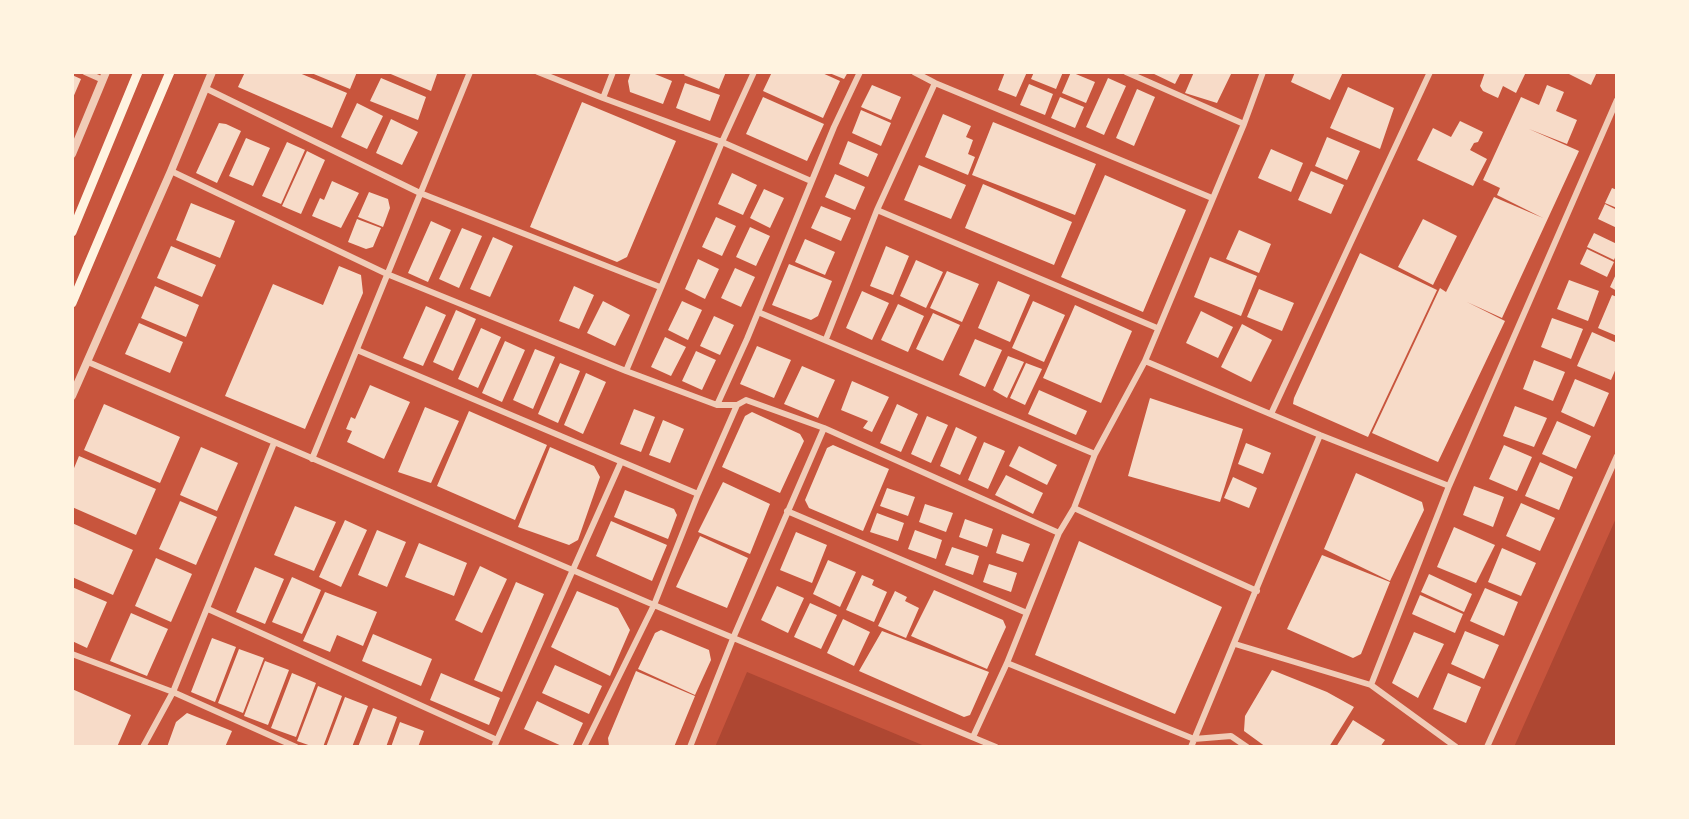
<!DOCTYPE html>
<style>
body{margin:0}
#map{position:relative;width:1689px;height:819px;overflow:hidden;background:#c8553d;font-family:"Varela Round",sans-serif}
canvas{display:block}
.frame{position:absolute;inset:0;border:74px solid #fff3e0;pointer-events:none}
</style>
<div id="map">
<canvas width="1689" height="819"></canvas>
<div class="frame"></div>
</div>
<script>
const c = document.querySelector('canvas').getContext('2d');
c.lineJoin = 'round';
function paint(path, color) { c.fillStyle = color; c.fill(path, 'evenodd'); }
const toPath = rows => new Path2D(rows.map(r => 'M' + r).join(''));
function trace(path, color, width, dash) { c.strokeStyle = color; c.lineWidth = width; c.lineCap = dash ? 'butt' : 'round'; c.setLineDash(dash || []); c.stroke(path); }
const green = toPath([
 [1617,516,1617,743,1614,747,1514,747],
 [747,672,927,747,715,747]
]);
const building = toPath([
 [245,72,297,72,347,93,332,128,238,87],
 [309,72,357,72,350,89],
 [386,72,431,72,437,74,431,91],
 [631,72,650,72,672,81,663,104,630,92,628,81],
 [686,72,726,72,719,89,684,75],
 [772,72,820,72,840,81,823,118,763,91],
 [827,72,848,72,844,79],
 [1005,72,1027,72,1016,97,998,90],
 [1034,72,1063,72,1056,89,1031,79],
 [1071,72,1095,82,1086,103,1062,93],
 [1150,72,1181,72,1175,84],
 [1194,72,1232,72,1217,103,1185,93],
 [1295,72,1343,72,1330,100,1291,82],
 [1485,72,1526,72,1516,93,1503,86,1498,98,1483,91,1480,86],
 [1565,72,1597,72,1591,85],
 [72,75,81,79,72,100],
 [381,78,426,97,418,120,370,101],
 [1108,78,1126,86,1104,135,1086,127],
 [685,83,720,95,710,121,676,108],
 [1029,84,1053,94,1045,115,1020,105],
 [872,85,901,97,891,120,861,107],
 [1547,85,1564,92,1556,111,1577,120,1567,144,1529,129,1579,151,1502,318,1467,302,1505,321,1438,462,1372,433,1440,288,1446,292,1494,197,1543,218,1497,195,1500,188,1483,180,1521,97,1539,105],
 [1348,87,1394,108,1380,149,1330,128],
 [1137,89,1155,97,1134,146,1116,138],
 [763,97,824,124,807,161,746,134],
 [1060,97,1084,107,1075,128,1051,118],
 [582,102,676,141,627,257,617,262,530,227],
 [357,103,383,116,367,149,341,137],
 [861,110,891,123,881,146,852,133],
 [943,114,971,126,966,137,973,140,968,154,975,157,968,175,925,157],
 [391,119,418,132,402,165,376,153],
 [1460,121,1483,132,1478,142,1474,143,1470,150,1487,159,1473,186,1417,160,1433,128,1451,137],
 [993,122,1096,164,1075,215,972,175],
 [219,123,226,124,241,131,217,183,196,173],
 [1327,137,1360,151,1347,180,1315,166],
 [246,138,270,148,253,186,229,176],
 [848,141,878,154,868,177,839,164],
 [287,142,305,150,281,204,262,196],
 [1271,149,1303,163,1291,192,1258,178],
 [307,151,325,160,301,214,282,206],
 [919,165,966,185,951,219,904,200],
 [1311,171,1344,185,1331,214,1298,200],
 [732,173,757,185,743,215,718,204],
 [835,174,865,187,855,210,825,197],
 [1105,175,1186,210,1143,312,1061,277],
 [332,181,359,193,341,228,312,216,320,198,324,200],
 [983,184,1072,222,1054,265,965,228],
 [1612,188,1617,190,1617,208,1605,203],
 [764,189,784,198,770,228,750,218],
 [369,192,388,199,390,208,383,227,358,217],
 [191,203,235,221,220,258,176,240],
 [1605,204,1617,210,1617,228,1598,219],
 [821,206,851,218,841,241,811,228],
 [716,217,736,226,722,256,702,247],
 [357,219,381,228,373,247,366,249,348,242],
 [1423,219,1457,236,1433,285,1398,267],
 [431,221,451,230,428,282,408,273],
 [750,227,770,236,756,266,736,257],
 [462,228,482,236,459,288,439,279],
 [1239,230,1271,244,1259,273,1226,259],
 [1594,233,1617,244,1617,253,1614,260,1587,247],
 [493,237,513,246,490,297,470,289],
 [805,239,835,252,825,275,795,262],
 [171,246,216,265,202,297,157,278],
 [886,246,909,256,893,295,870,286],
 [1587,249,1614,262,1607,277,1580,264],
 [1360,253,1437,290,1368,437,1293,404,1294,398],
 [1210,257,1257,276,1241,316,1194,297],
 [698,259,719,269,705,299,685,289],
 [916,260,943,272,926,308,900,296],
 [789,264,832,281,818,316,811,320,772,305],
 [339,266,361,275,363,293,305,429,225,396,273,284,323,305],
 [735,268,755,277,741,307,721,298],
 [947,271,979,284,962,322,930,308],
 [1617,272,1617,291,1610,287],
 [1569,280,1599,291,1588,321,1557,309],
 [998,281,1030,295,1010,342,978,328],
 [155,286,199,305,186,337,141,318],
 [574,286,594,295,579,329,559,321],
 [1259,289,1294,303,1282,331,1247,317],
 [862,291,889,303,872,340,846,328],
 [1612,295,1617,297,1617,336,1598,328],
 [603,301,630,315,615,346,587,333],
 [682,301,702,310,688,340,668,330],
 [1033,301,1065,315,1044,362,1012,348],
 [898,304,924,316,908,352,881,340],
 [1075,305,1132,331,1101,403,1043,378],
 [426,306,446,315,423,366,403,358],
 [456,310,476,319,453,371,433,362],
 [1201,311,1233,327,1218,358,1186,343],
 [933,313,960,325,943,361,916,349],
 [714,316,734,325,720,355,700,346],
 [1552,318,1583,329,1571,359,1541,347],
 [139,323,183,342,170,373,125,354],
 [1242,324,1272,340,1251,382,1221,367],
 [481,328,501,337,478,388,458,379],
 [1592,332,1617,343,1617,366,1611,380,1577,366],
 [665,337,686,347,671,376,651,367],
 [975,339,1002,350,985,387,959,375],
 [505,341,525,350,502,402,482,393],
 [757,346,791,360,774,398,740,384],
 [535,349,555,357,533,409,513,400],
 [696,351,716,360,702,390,682,381],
 [1008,356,1024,362,1007,398,993,390],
 [1534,360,1565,372,1553,401,1523,389],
 [560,363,580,371,558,423,538,414],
 [1026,363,1042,369,1025,405,1010,398],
 [802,366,835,380,818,418,784,404],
 [586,373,606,382,583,434,564,425],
 [1575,379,1609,393,1594,427,1561,412],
 [852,381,889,397,872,432,863,428,868,421,841,410],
 [370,385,410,402,384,459,347,442,352,431,346,429,351,417,355,419],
 [1039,390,1087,411,1076,435,1028,414],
 [1150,398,1243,429,1220,502,1128,476],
 [104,404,180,437,160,483,84,450],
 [897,404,918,414,901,452,880,443],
 [1515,406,1547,418,1534,447,1503,436],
 [425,407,459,421,431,483,398,472],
 [634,409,655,417,641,452,620,444],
 [469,411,547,445,515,520,437,486],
 [752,412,800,434,804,441,780,493,722,467,745,416],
 [927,416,948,425,931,463,911,454],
 [663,420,684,429,670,463,649,455],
 [1557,421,1591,436,1576,469,1542,454],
 [956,427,977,437,960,475,940,466],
 [984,442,1005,451,988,489,968,480],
 [1246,443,1271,453,1263,474,1238,464],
 [833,445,889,469,863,531,809,508,805,500,827,448],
 [1504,445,1532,457,1517,491,1489,479],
 [1019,446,1057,465,1047,485,1009,466],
 [201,447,238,463,217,511,180,495],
 [550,447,594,466,600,477,578,540,569,545,518,527],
 [79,456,156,489,136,535,72,507,72,473],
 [1540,462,1573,477,1559,510,1525,496],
 [1356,473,1422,502,1424,510,1390,581,1324,549],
 [1006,475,1043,493,1033,514,995,495],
 [1233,477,1257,488,1249,508,1224,498],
 [723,482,770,504,750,554,698,532],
 [1474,486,1504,497,1493,527,1463,515],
 [887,488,915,497,908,516,880,506],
 [625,490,674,509,677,515,668,539,614,517],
 [180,501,217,517,196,565,159,549],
 [1521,503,1555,518,1540,551,1506,536],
 [925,504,953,513,946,532,919,522],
 [295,506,336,522,314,571,274,555],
 [877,513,904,523,898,541,870,532],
 [965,519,993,529,987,547,959,537],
 [345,520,367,530,341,587,319,577],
 [611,521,667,545,652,581,596,556],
 [72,523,133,550,113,595,72,577],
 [1454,527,1495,545,1476,583,1437,567],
 [377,530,406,542,387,587,358,575],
 [915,530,942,540,936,559,908,549],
 [796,532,827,545,812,583,780,570],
 [1002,534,1030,544,1023,562,996,553],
 [700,536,748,558,727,608,676,587],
 [1079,541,1222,607,1175,714,1035,655],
 [419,543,467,563,454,596,405,577],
 [952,547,979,556,973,575,945,565],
 [1502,548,1536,563,1521,596,1488,582],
 [1322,555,1390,582,1361,654,1353,658,1287,629],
 [156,558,192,574,171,622,135,606],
 [828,560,856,572,840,607,813,594],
 [989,564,1017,573,1011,592,983,582],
 [480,566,507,579,482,633,455,620],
 [255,567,284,579,265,624,236,612],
 [1429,574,1472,594,1464,612,1421,592],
 [862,575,874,580,872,585,887,592,874,622,846,610],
 [292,577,321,590,302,634,272,622],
 [516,582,544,594,502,692,474,680],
 [777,586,804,598,788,633,761,620],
 [72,587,107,602,87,648,72,641],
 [1485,588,1518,602,1504,636,1470,621],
 [934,590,1003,620,1006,627,987,669,911,636],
 [577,591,618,608,630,630,610,676,551,647],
 [895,591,907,597,905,601,919,608,906,638,878,626],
 [325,592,377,612,363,646,337,635,330,652,303,641],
 [1420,595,1463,614,1455,633,1412,614],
 [810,603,837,615,821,649,794,637],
 [131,613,168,629,147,676,110,661],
 [843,619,870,632,854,666,827,653],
 [661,630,709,650,711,660,695,695,638,669,655,633],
 [882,631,989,672,970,715,964,717,859,671],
 [1465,631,1499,645,1484,679,1451,664],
 [1414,632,1444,644,1418,698,1392,683],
 [373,634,432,659,421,686,362,661],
 [212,638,236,647,215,702,191,692],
 [239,649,264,658,243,713,218,703],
 [265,661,289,670,268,725,244,716],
 [555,665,602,686,589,714,542,693],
 [1272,670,1327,692,1354,707,1329,747,1266,747,1244,731,1245,716],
 [636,671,695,696,674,747,609,746,608,738],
 [292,673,316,683,296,737,271,728],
 [441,673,500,698,489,725,430,700],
 [1448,673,1481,687,1466,723,1433,709],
 [318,686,342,696,323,747,314,747,297,741],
 [72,689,131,715,117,747,72,747],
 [345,697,368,706,352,747,326,747],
 [537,701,583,723,572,747,564,747,524,729],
 [373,708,397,717,386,747,358,747],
 [187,713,232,731,225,747,167,747,176,722],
 [1353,720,1385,740,1380,747,1336,747],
 [400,722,424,731,418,747,391,747]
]);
const minor = toPath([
 [85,72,103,80],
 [538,72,603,98,722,142,811,181],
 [914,72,935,83,1212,198],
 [1126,72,1244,124],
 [205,88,420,193,660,287],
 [603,98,613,72],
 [171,171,387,274,626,371,717,405,737,405,746,400,824,428,1059,533],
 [877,210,1157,328],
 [758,312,1095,454],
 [826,339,877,210,935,83],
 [357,350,698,494],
 [1145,361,1320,435,1449,486],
 [88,362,654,605,996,747],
 [626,371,722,142,754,72],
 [717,405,747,339,834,127,860,72],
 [1271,414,1430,72],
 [312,459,470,72],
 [1074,508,1257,591],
 [787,511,1027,613],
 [208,609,497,740],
 [1235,644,1371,685,1456,747],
 [72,654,173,692,296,747],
 [1007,663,1194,739,1231,736,1247,747],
 [1371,685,1449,486,1617,100],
 [973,737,1007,663,1059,533,1074,508,1095,454,1145,361,1244,124,1263,72],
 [143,747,173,692,274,443],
 [494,747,621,462],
 [584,747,654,605,698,494,737,405],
 [690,747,734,636,824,428],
 [1191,747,1320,435],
 [1487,747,1617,456]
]);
const tertiary = toPath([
 [72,154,106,72],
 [72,396,171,171,212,72]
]);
const secondary = toPath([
 [72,232,138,72],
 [72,303,170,72]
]);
paint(green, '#ae4732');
paint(building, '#f7dbc8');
trace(minor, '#f1ccb7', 6);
trace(tertiary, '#f1ccb7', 8);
trace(secondary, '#fff3e0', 9);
</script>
